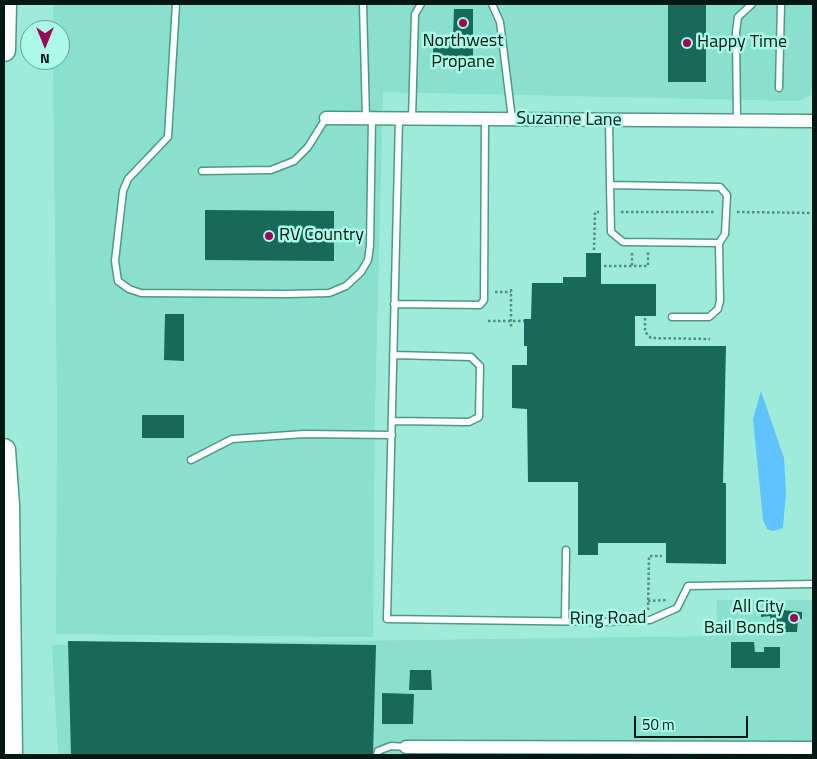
<!DOCTYPE html>
<style>
body{margin:0}
#map{position:relative;width:817px;height:759px;overflow:hidden;background:#9febd9;font-family:"Titillium Web",sans-serif}
canvas{display:block}
.frame{position:absolute;inset:0;border:5px solid #001913;pointer-events:none}
.north{position:absolute;left:20px;top:20px;width:50px;height:50px;box-sizing:border-box;background:#acf9e6;border:1px solid #679f92;border-radius:50%;rotate:180deg;font-size:14px;font-weight:700;line-height:20px;text-align:center;color:#001913}
.north::after{content:'';display:block;margin:auto;width:18px;height:22px;background:#9b0756;clip-path:polygon(50% 0,100% 100%,50% 72%,0 100%)}
.scale{position:absolute;left:634px;top:716px;width:114px;height:22px;box-sizing:border-box;border:2px solid #001913;border-top:0;padding-left:6px;font-size:15px;line-height:18px;white-space:nowrap;color:#001913;-webkit-text-stroke:4px #acf9e6;paint-order:stroke}
</style>
<div id="map">
<canvas width="817" height="759"></canvas>
<div class="frame"></div>
<div class="north">N</div>
<div class="scale">50 m</div>
</div>
<script>
const c = document.querySelector('canvas').getContext('2d');
c.lineJoin = 'round';
function paint(path, color) { c.fillStyle = color; c.fill(path, 'evenodd'); }
const toPath = rows => new Path2D(rows.map(r => 'M' + r).join(''));
function trace(path, color, width, dash) { c.strokeStyle = color; c.lineWidth = width; c.lineCap = dash ? 'butt' : 'round'; c.setLineDash(dash || []); c.stroke(path); }
function write(font, color, halo, rows, align = 'center') {
  c.font = font + ' "Titillium Web",sans-serif'; c.lineWidth = 5; c.setLineDash([]); c.textBaseline = 'middle'; c.strokeStyle = halo; c.fillStyle = color; for (const [text, x, y, turn = 0] of rows) {
    c.save(); c.translate(x, y); c.rotate((+turn || 0) * Math.PI / 180); c.textAlign = isNaN(turn) ? turn : align; if (halo) c.strokeText(text, 0, 0); c.fillText(text, 0, 0); c.restore();
  }
}
const built = toPath([
 [53,4,813,4,813,94,798,101,383,92,375,411,373,637,56,634,57,408,53,60,60,60,60,30,53,30],
 [717,600,813,600,813,755,58,755,52,645,716,636]
]);
const water = toPath([
 [761,391,784,458,786,492,783,528,773,531,767,529,763,520,753,419]
]);
const building = toPath([
 [668,4,706,4,706,82,668,82],
 [454,9,473,9,473,58,433,57,433,38,453,38],
 [205,210,334,211,334,261,205,260],
 [586,253,601,253,601,284,656,284,656,316,635,316,635,346,726,346,723,483,726,483,726,564,666,563,666,543,598,543,598,555,578,555,578,482,528,482,527,409,512,408,512,365,527,365,527,346,524,346,524,319,531,319,532,283,563,283,563,277,586,277],
 [165,314,184,314,184,361,164,360],
 [142,415,184,415,184,438,142,438],
 [773,609,802,612,802,619,798,619,797,632,772,632,770,616,761,617,761,610,773,611],
 [68,641,376,645,373,755,71,755],
 [731,642,754,642,755,652,764,652,764,647,780,647,780,668,731,668],
 [410,670,431,670,432,690,409,690],
 [382,693,414,694,413,724,382,724]
]);
const path = toPath([
 [621,212,715,212],
 [737,212,813,213],
 [594,250,595,212,599,212],
 [632,253,632,266],
 [604,266,648,266,648,252],
 [511,289,511,327],
 [495,292,511,292],
 [645,318,645,332,651,338,710,339],
 [488,321,524,321],
 [648,601,667,600],
 [648,610,649,556,662,556]
]);
const lane = toPath([
 [176,4,168,137,128,179,123,191,115,261,118,281,129,289,141,293,287,294,329,293,346,286,361,272,368,260,370,246,372,118],
 [363,4,366,118],
 [492,4,500,22,512,119],
 [779,88,781,4],
 [399,118,387,619,605,622,650,620,677,608,688,586,813,584],
 [412,118,415,14,421,4],
 [609,120,610,185,720,187,727,195,725,234,719,243,623,242,611,232,610,185],
 [737,121,736,32,738,17,752,4],
 [202,171,271,170,294,161,308,147,326,118],
 [394,304,480,305,484,300,485,119],
 [672,317,709,317,718,309,720,301,719,243],
 [392,421,469,422,479,417,480,366,471,357,393,355],
 [191,460,232,439,304,434,392,435],
 [565,620,566,550],
 [377,755,378,751,391,746,406,747]
]);
const street = toPath([
 [326,118,813,121],
 [406,747,813,748]
]);
const highway = toPath([
 [4,50,5,4],
 [4,450,8,505,11,755]
]);
const markers = [
 [463,23,5,"#9b0756"],
 [687,43,5,"#9b0756"],
 [269,236,5,"#9b0756"],
 [794,618,5,"#9b0756"]
];
const poiNames = [
 ["Northwest",463,42,"center"],
 ["Propane",463,63,"center"],
 ["Happy Time",697,43],
 ["RV Country",279,236],
 ["All City",784,608,"right"],
 ["Bail Bonds",784,629,"right"]
];
const streetNames = [
 ["Suzanne Lane",569,120,1],
 ["Ring Road",608,619,-1]
];
paint(built, '#89e0cc');
paint(water, '#61c3fe');
paint(building, '#17695a');
trace(lane, '#4e9888', 9);
trace(street, '#4e9888', 15);
trace(highway, '#4e9888', 25);
trace(path, '#568a7e', 2.5, [2.5, 2.5]);
trace(lane, '#fff', 6);
trace(street, '#fff', 12);
trace(highway, '#fff', 22);
for (const [x, y, r, color] of markers) { const dot = new Path2D(); dot.arc(x, y, r, 0, 2 * Math.PI); c.fillStyle = color; c.fill(dot); trace(dot, '#acf9e6', 2); }
write('18px', '#001913', '#acf9e6', poiNames, 'left');
write('18px', '#001913', '#acf9e6', streetNames);
</script>
